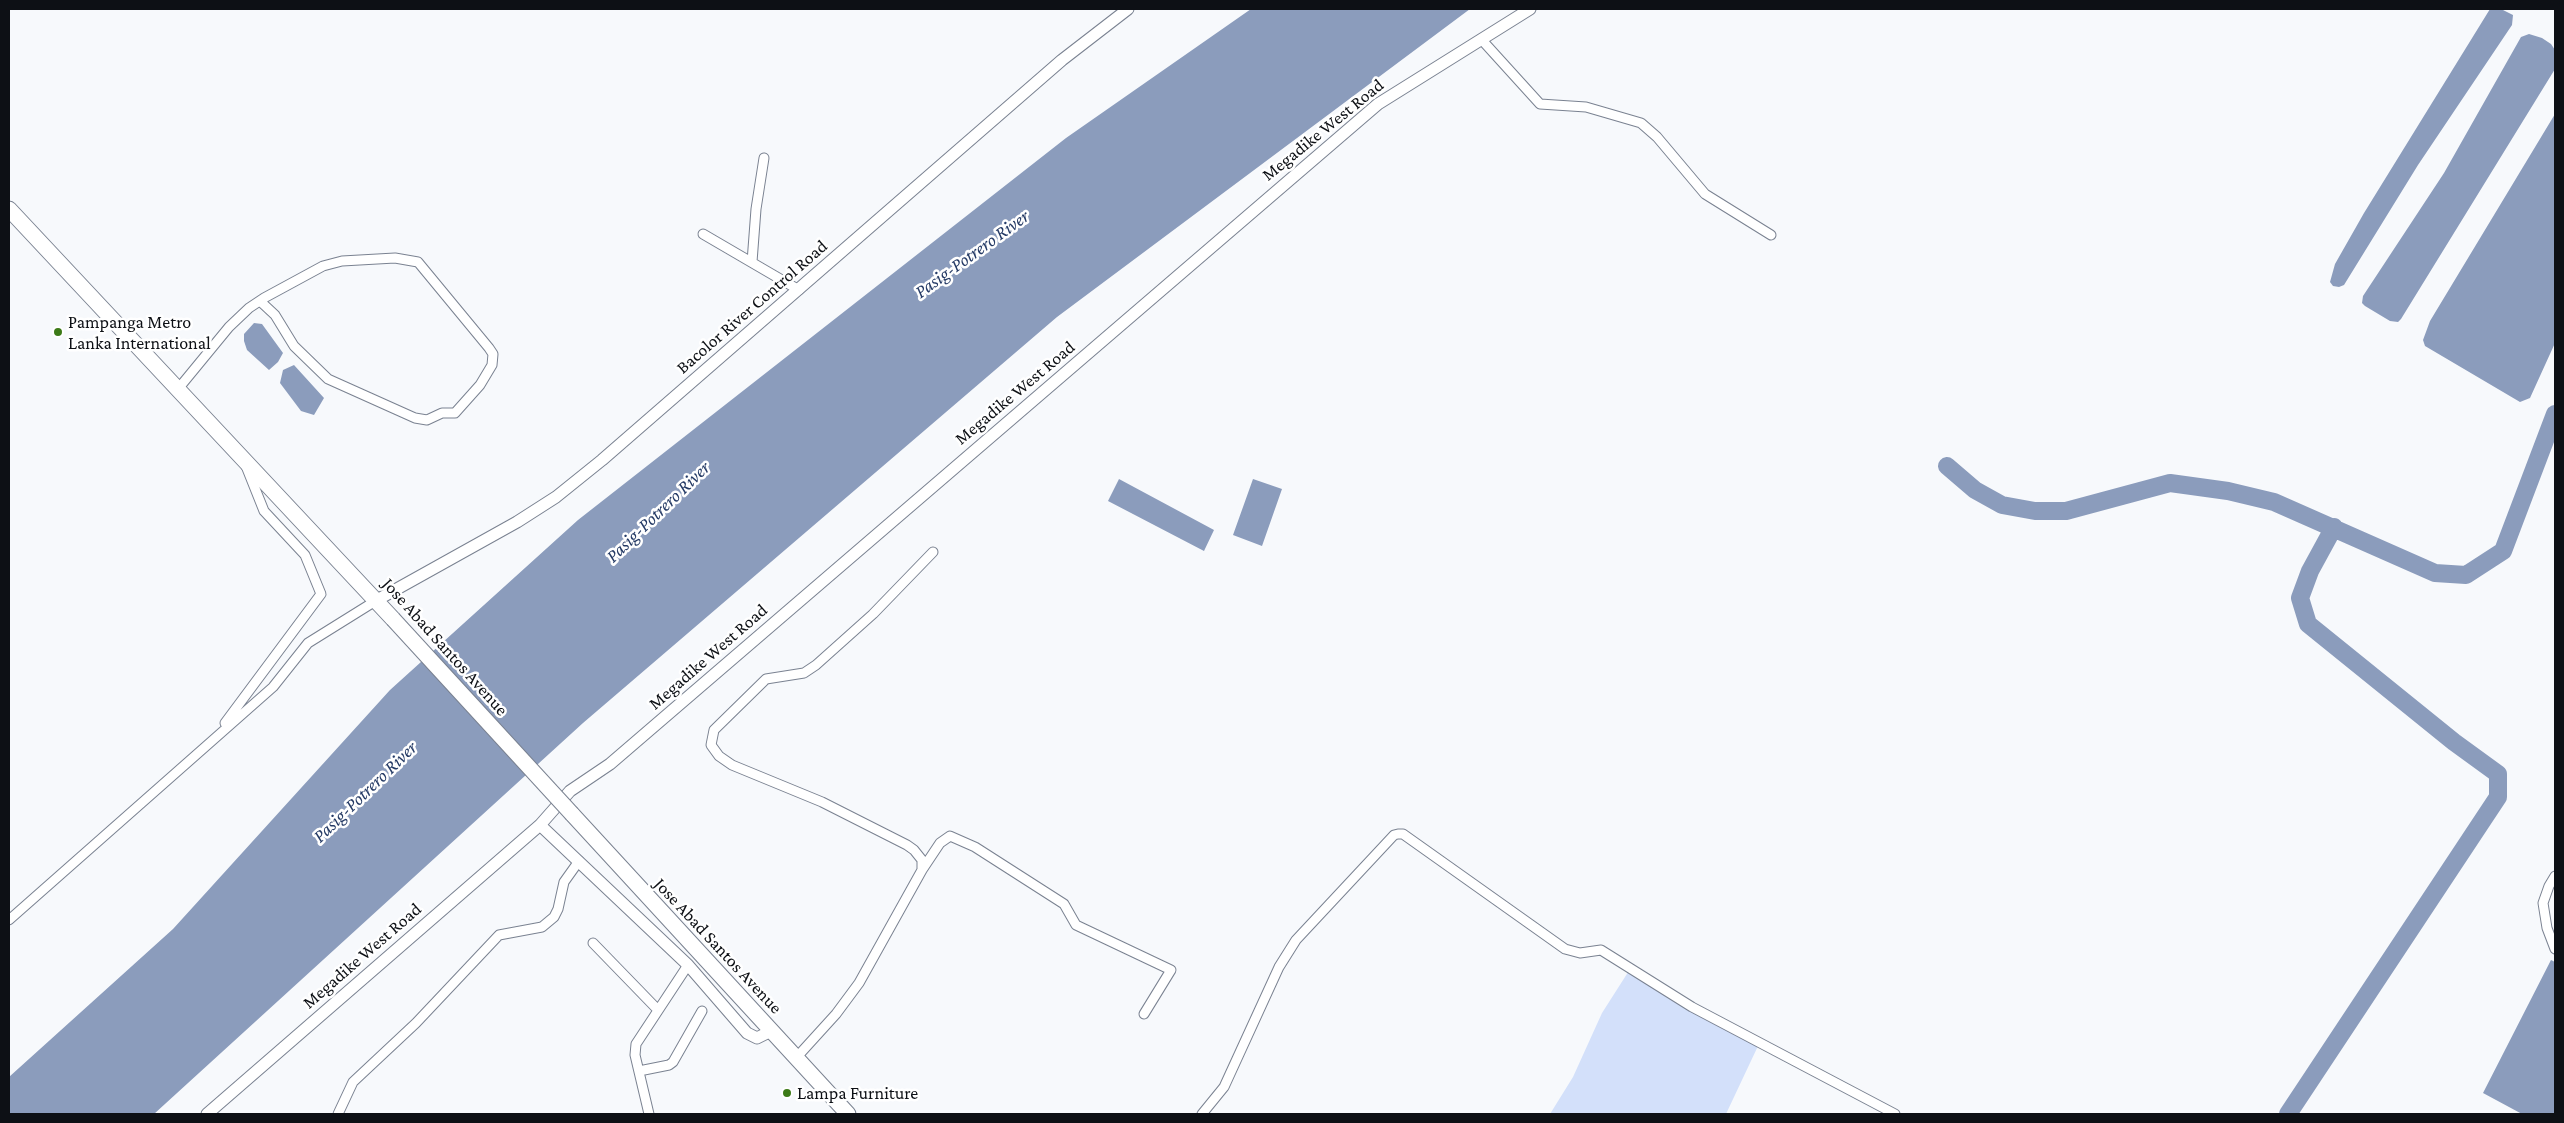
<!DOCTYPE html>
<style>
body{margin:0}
#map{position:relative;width:2564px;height:1123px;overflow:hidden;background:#f7f9fc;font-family:"Crimson Pro",serif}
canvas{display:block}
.frame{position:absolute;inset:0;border:10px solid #0d1015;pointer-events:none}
</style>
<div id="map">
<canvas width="2564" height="1123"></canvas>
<div class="frame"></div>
</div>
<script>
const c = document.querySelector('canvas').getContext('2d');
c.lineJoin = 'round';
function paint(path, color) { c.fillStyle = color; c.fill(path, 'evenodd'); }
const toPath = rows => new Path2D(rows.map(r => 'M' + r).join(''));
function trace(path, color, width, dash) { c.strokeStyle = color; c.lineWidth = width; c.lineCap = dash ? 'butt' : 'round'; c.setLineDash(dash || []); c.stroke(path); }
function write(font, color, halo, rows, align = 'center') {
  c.font = font + ' "Crimson Pro",serif'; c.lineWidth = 5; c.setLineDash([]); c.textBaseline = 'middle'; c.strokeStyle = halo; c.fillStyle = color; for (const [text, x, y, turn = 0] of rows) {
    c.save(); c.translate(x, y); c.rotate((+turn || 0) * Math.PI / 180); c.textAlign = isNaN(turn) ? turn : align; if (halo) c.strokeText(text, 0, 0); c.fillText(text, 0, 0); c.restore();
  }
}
const green = toPath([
 [1632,966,1758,1046,1726,1114,1550,1114,1573,1077,1602,1013]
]);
const water = toPath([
 [1251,9,1470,9,1057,317,583,723,154,1114,9,1114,9,1077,173,929,390,690,578,520,1066,138],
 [2490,9,2501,9,2513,15,2512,25,2418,165,2344,285,2339,287,2333,286,2330,282,2335,264,2364,213],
 [2529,34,2542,38,2551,44,2555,50,2555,69,2401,319,2398,322,2390,321,2365,306,2362,303,2363,296,2444,173,2521,37],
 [2555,114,2555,343,2530,398,2520,402,2425,346,2423,340,2430,321],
 [254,323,262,324,283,353,278,362,269,370,247,350,244,341,244,334],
 [294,365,324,398,314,415,301,411,280,383,283,370],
 [1119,479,1214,530,1204,551,1108,501],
 [1253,479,1282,489,1262,546,1233,535],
 [2551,960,2555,962,2555,1114,2522,1114,2483,1093]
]);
const river = toPath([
 [1947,466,1975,490,2002,505,2035,511,2066,511,2170,483,2228,491,2274,502,2435,573,2466,575,2503,551,2555,414],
 [2288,1114,2498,797,2498,774,2454,742,2308,624,2300,598,2310,571,2334,527]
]);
const street = toPath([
 [1481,39,1540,104,1586,107,1641,123,1657,137,1705,194,1771,235],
 [703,234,799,290],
 [752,262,756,209,764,158],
 [178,389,229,327,249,308,264,298,323,266,342,261,395,258,418,262,489,348,493,354,492,365,480,385,455,413,442,413,427,420,415,418,328,379,294,346,275,315,260,301],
 [225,723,321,594,305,555,264,511,246,466],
 [922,869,922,860,914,850,907,845,822,802,732,765,719,756,711,745,714,730,766,679,804,673,816,665,873,614,933,552],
 [2555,876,2549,886,2543,903,2547,928,2555,949],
 [9,920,273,687,308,643,377,600],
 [593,943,658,1010],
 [796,1058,836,1014,859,983,922,870,940,843,950,836,975,847,1064,904,1076,925,1171,970,1144,1014],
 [639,1071,669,1065,673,1062,702,1011],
 [338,1114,353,1082,416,1023,499,935,542,927,554,917,558,909,564,882,579,861],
 [649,1114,635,1055,636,1044,688,965],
 [1202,1114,1224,1087,1279,967,1296,940,1394,835,1398,834,1403,834,1565,949,1580,953,1601,950,1692,1007,1895,1114]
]);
const secondary = toPath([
 [377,600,517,522,556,497,602,460,1062,60,1128,9],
 [540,825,688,965,747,1033,757,1038,771,1031],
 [207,1114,540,825,570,791,610,764,1378,104,1530,9]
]);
const highway = toPath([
 [9,209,393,619],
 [572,814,848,1114]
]);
const highwayBridge = toPath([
 [393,619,572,814]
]);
const markers = [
 [58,332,5,"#3c7a17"],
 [787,1093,5,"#3c7a17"]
];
const streetNames = [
 ["Megadike West Road",1323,130,-39],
 ["Bacolor River Control Road",752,307,-41],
 ["Megadike West Road",1015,393,-40],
 ["Jose Abad Santos Avenue",445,647,48],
 ["Megadike West Road",708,657,-41],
 ["Jose Abad Santos Avenue",718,946,47],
 ["Megadike West Road",362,956,-41]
];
const poiNames = [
 ["Pampanga Metro",68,322],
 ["Lanka International",68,343],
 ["Lampa Furniture",797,1093]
];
const waterNames = [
 ["Pasig-Potrero River",972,254,-36],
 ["Pasig-Potrero River",658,512,-44],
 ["Pasig-Potrero River",365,792,-44]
];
paint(green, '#d3e0fa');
paint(water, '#8b9cbc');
trace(river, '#8b9cbc', 18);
trace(street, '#7a8291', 11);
trace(secondary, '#7a8291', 13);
trace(highway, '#7a8291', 17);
trace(street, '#fff', 9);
trace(secondary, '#fff', 11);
trace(highway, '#fff', 15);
trace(highwayBridge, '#7a8291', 17, []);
trace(highwayBridge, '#fff', 15);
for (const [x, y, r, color] of markers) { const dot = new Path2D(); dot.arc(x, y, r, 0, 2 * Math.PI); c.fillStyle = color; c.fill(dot); trace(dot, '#fff', 2); }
write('18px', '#0d1015', '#fff', streetNames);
write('18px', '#0d1015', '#fff', poiNames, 'left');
write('italic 19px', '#243a65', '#fff', waterNames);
</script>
